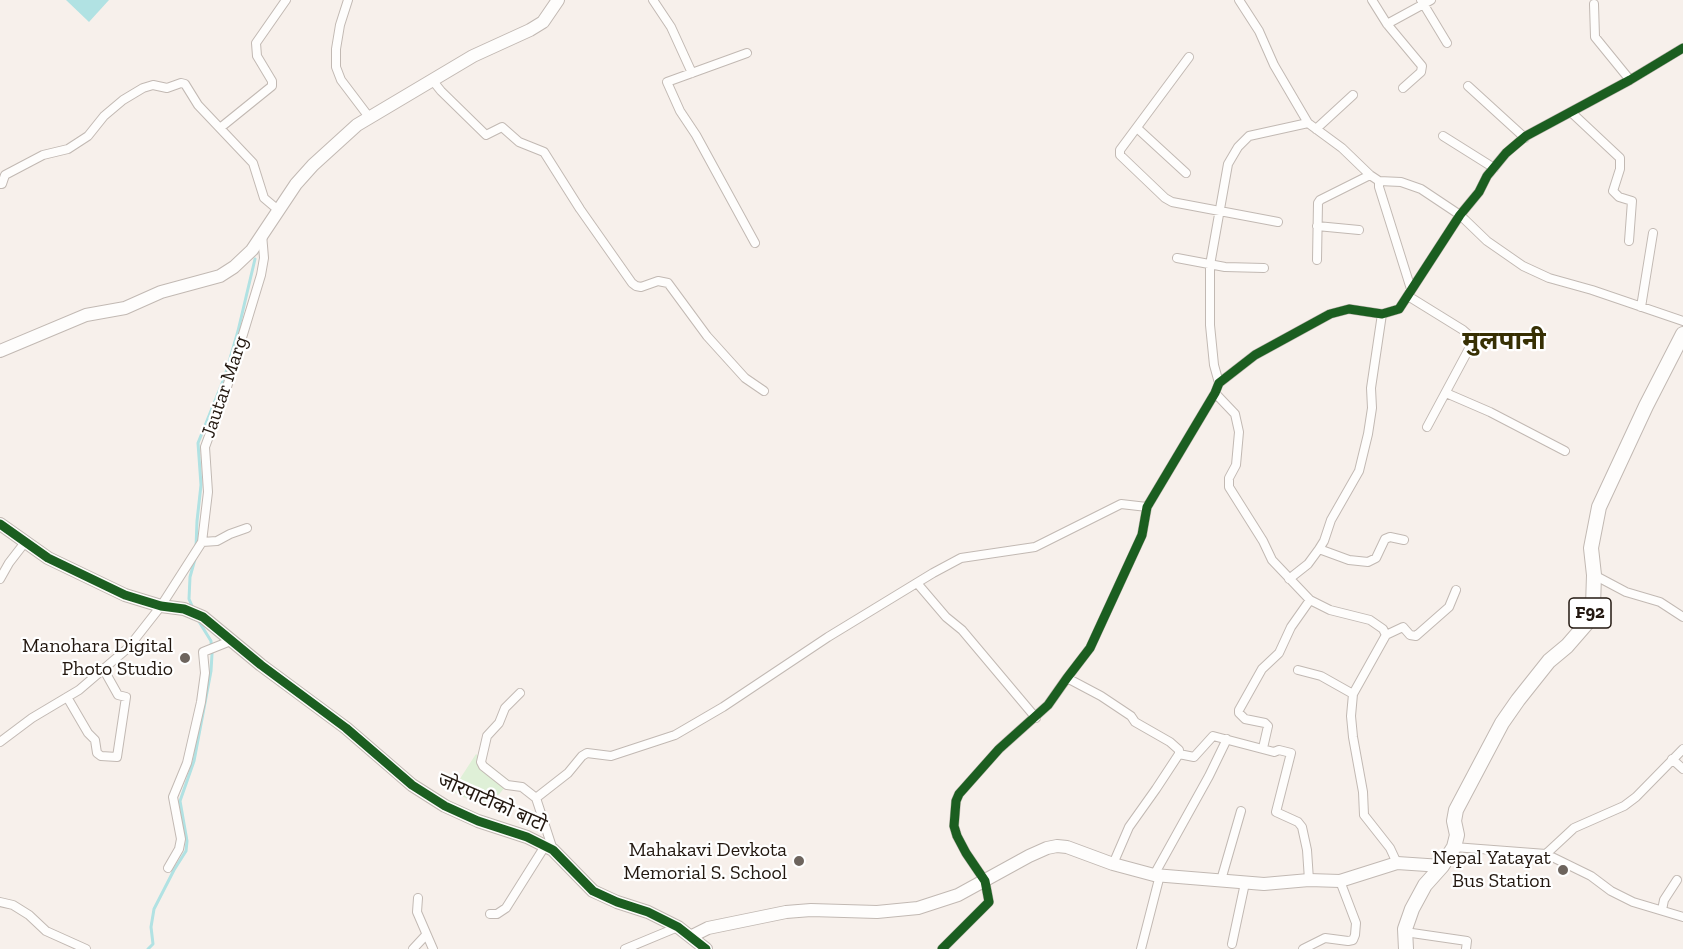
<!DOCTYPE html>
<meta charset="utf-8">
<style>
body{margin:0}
canvas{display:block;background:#f7f0eb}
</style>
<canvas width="1683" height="949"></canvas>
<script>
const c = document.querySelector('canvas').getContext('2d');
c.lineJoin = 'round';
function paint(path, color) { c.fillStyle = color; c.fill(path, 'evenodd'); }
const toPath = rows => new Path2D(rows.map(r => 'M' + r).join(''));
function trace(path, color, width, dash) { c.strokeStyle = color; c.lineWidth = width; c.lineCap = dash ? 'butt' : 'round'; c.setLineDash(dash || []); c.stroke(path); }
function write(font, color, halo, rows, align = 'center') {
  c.font = font + ' "Zilla Slab","Noto Sans Devanagari",serif'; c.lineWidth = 4.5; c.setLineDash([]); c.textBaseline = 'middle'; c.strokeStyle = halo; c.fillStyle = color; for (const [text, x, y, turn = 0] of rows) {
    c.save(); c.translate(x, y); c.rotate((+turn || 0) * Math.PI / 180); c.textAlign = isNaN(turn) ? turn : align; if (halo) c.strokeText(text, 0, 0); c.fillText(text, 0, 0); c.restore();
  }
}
const green = toPath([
 [476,754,510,781,487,809,452,791]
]);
const water = toPath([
 [66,0,109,0,89,22]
]);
const stream = toPath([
 [196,547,197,521,201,485,198,443,225,376,238,331,255,259],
 [193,608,189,599,190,577,195,559],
 [148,949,153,944,151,927,154,909,174,870,186,851,187,841,180,801,194,761,211,671,212,654,211,641,198,620]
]);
const street = toPath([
 [348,0,340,25,336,49,336,67,341,80,369,117],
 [653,0,671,27,692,73],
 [1239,0,1259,31,1274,65,1308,123,1342,148,1370,175,1379,181,1401,182,1421,189,1460,215,1487,241,1523,266,1549,278,1592,290,1683,321],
 [1372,0,1387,24,1422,66,1421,72,1403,88],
 [1421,0,1447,43],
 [1594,4,1595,37,1630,80],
 [1387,24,1431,0],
 [747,53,667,82,680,111,696,135,755,243],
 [1189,57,1120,150,1120,155,1165,198,1172,202,1278,222],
 [433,81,441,91,486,135,502,127,519,142,544,152,580,209,632,283,636,286,641,287,658,281,668,283,707,336,745,378,764,391],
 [1468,86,1525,138],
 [1572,113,1620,158,1620,169,1613,191,1619,197,1632,201,1629,241],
 [220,128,272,86,272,81,257,56,256,43,286,0],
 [1137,128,1186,173],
 [1316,129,1353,95],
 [1443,136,1494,168],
 [1379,181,1379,187,1411,289],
 [0,184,2,184,5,175,43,155,68,149,88,136,104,116,123,100,143,88,153,85,167,88,181,83,185,84,198,105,253,163,264,198,277,209],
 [1317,226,1359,230],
 [1177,258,1225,267,1264,268],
 [1317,260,1318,203,1320,200,1370,175],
 [1408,296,1463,330,1471,337,1471,345,1427,427],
 [1641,307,1653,233],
 [1219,383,1214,365,1210,325,1210,265,1228,164,1238,147,1249,136,1308,123],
 [1215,393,1235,414,1239,432,1236,465,1229,478,1229,487,1263,541,1272,560,1310,600,1330,610,1370,620,1383,629,1386,635,1353,694,1351,716,1353,737,1363,792,1364,815,1390,848,1397,863],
 [1446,393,1490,412,1565,451],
 [202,542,217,541,230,534,247,528],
 [1319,549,1349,560,1368,562,1376,558,1385,539,1390,537,1404,540],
 [1594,575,1626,592,1660,602,1683,617],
 [0,579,9,563,26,541],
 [1289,579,1308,564,1319,549,1324,541,1331,520,1359,471,1368,434,1372,408,1371,388,1382,314],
 [917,583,946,617,962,630,1036,718],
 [1386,635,1403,627,1410,635,1416,636,1449,607,1456,590],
 [1298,670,1321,676,1353,694],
 [1067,678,1101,696,1131,716,1135,722,1170,742,1179,750,1179,754,1156,789,1129,827,1113,864],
 [520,693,505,708,499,723,487,736,481,762,483,766,507,785,522,787,536,798,553,850],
 [67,697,88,733,95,740,97,753,101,756,117,757,126,697,118,695,104,670],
 [0,742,32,718,79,690,128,648,161,606,202,542,208,492,205,447,227,387,261,275,264,258,262,234],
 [1263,748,1268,726,1265,723,1245,719,1239,713,1239,710,1262,669,1279,653,1291,627,1310,600],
 [1179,754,1194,757,1213,736,1274,752,1279,750,1291,753,1276,812,1298,822,1302,827,1307,850,1309,880],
 [1672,759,1683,769],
 [536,798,568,773,582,756,587,753,611,756,675,735,723,707,828,637,933,573,961,558,1035,547,1121,504,1147,507],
 [1454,847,1546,854,1574,828,1624,806,1636,797,1683,749],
 [1546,854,1591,876,1611,891,1633,902,1683,917],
 [168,868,179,849,181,839,173,797,187,763,201,702,205,673,203,652,233,640],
 [1154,875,1209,776,1227,739],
 [1221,880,1241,811],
 [418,898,417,912,433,949],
 [0,902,13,905,29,915,46,931,86,949],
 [1662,910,1664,900,1677,880],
 [490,914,497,914,506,908,545,846],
 [1405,932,1467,941,1466,949],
 [1232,944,1245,883],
 [413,949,426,935],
 [625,949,678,927],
 [942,949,989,902,985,881,966,853,957,836,954,826,956,801,959,794,999,749,1048,705,1067,678,1090,648,1142,535,1147,507,1215,393,1219,383,1255,355,1330,314,1349,309,1382,314,1399,309,1460,215,1479,192,1487,176,1506,153,1526,136,1630,80,1683,48],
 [1141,949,1160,875],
 [1303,949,1325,938,1348,941,1353,940,1355,935,1356,923,1340,881]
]);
const secondary = toPath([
 [0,351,86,315,125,308,161,292,220,276,234,267,252,250,296,184,313,165,357,125,473,56,530,30,543,22,558,0],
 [0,524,48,558,125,595,161,606,184,609,203,617,261,665,346,728,412,785,445,806,478,821,527,837,553,850,593,891,617,902,648,912,678,927,706,949],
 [692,936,708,928,786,912,811,910,877,912,918,908,958,895,1029,856,1047,848,1057,846,1067,847,1113,864,1154,875,1264,884,1309,880,1340,881,1397,863,1442,866]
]);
const primary = toPath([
 [1406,949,1405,929,1412,909,1425,885,1442,866,1454,847,1457,835,1454,821,1456,810,1502,723,1518,700,1549,661,1567,646,1587,623,1593,606,1594,575,1591,548,1599,507,1646,406,1683,334]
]);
const cycleway = toPath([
 [0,524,48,558,125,595,161,606,184,609,203,617,261,665,346,728,412,785,445,806,478,821,527,837,553,850,593,891,617,902,648,912,678,927,706,949],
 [942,949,989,902,985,881,966,853,957,836,954,826,956,801,959,794,999,749,1048,705,1067,678,1090,648,1142,535,1147,507,1215,393,1219,383,1255,355,1330,314,1349,309,1382,314,1399,309,1460,215,1479,192,1487,176,1506,153,1526,136,1630,80,1683,48]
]);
const markers = [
 [185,658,6,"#6d645d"],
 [799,861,6,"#6d645d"],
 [1563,870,6,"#6d645d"]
];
const shields = [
 [1590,613,42]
];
const shieldNames = [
 ["F92",1590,613]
];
const streetNames = [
 ["Jautar Marg",225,387,-71],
 ["जोरपाटीको बाटो",492,803,24]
];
const poiNames = [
 ["Manohara Digital",173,646],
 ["Photo Studio",173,669],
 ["Mahakavi Devkota",787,850],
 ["Memorial S. School",787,873],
 ["Nepal Yatayat",1551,858],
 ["Bus Station",1551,881]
];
const districtNames = [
 ["मुलपानी",1504,342]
];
paint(green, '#dff0d7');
paint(water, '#b1e2e3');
trace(stream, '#b1e2e3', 3);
trace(street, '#c2b9b3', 10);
trace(secondary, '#c2b9b3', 14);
trace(primary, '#c2b9b3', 16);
trace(street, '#fefdfc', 8);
trace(secondary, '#fefdfc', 12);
trace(primary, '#fefdfc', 14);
trace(cycleway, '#1b5e20', 9);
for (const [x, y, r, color] of markers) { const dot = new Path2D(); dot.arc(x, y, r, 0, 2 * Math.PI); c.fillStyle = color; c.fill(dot); trace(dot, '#fff', 2); }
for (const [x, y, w] of shields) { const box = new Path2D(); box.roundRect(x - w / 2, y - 15, w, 30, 4.5); c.fillStyle = '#fff'; c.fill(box); trace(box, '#231810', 1.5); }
write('bold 18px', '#231810', null, shieldNames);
write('20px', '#231810', '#fff', streetNames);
write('20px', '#231810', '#fff', poiNames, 'right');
write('bold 26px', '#373004', '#fff', districtNames);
</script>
